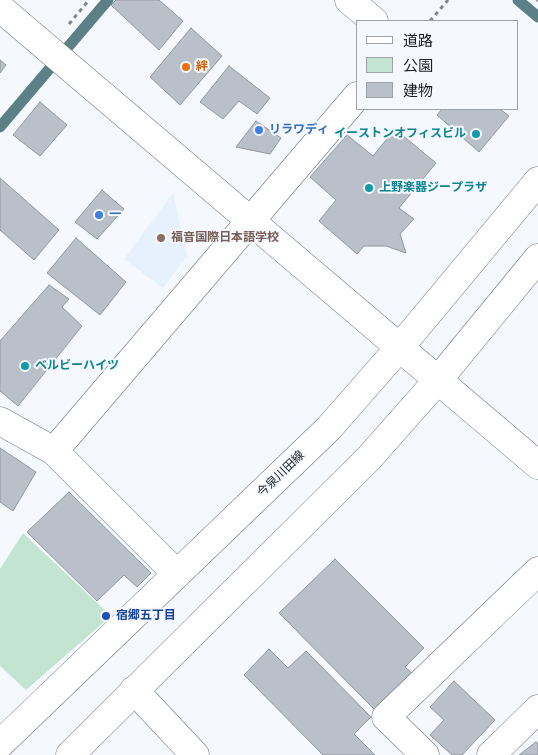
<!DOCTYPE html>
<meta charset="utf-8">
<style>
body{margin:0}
#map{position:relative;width:538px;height:755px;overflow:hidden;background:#f5f9ff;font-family:"Open Sans","Noto Sans JP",sans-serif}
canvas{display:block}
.legend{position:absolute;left:356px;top:20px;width:162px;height:90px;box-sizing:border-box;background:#f5f9ff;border:1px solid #9ea1a6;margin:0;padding:6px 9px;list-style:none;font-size:15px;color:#1b1d21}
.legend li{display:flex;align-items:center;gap:10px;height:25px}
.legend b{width:25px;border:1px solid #9ea1a6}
</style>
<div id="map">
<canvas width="538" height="755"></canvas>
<ul class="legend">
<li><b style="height:6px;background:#fff"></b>道路</li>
<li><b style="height:14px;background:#c4e4d2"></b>公園</li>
<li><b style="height:14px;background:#bac0c9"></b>建物</li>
</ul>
</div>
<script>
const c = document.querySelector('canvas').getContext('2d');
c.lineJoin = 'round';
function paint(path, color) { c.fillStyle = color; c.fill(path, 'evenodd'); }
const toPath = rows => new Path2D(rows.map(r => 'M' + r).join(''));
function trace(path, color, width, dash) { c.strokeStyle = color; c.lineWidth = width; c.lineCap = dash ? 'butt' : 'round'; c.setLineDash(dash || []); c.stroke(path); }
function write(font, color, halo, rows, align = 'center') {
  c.font = font + ' "Open Sans","Noto Sans JP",sans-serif'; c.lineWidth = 4; c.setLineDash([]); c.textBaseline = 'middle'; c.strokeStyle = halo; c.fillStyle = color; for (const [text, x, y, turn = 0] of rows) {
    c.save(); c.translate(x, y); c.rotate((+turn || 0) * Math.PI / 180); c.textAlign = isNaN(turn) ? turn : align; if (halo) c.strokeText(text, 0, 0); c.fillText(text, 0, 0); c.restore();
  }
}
const built = toPath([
 [173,193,187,256,163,288,124,259]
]);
const green = toPath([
 [23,533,111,616,26,690,0,666,0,569]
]);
const stream = toPath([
 [518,0,538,17],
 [0,127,108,0]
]);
const building = toPath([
 [116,0,159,0,183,21,159,50,111,5,116,0],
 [191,28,222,56,180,105,150,77,191,28],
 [0,60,6,65,0,73,0,60],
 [229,66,270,98,257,114,239,101,223,119,200,102,229,66],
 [40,102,67,125,40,156,13,135,40,102],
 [442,109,500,109,509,116,479,152,437,115,442,109],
 [256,121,281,138,270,154,236,147,256,121],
 [395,129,436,163,399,208,414,219,400,234,406,253,386,246,364,246,357,254,319,221,336,200,310,177,347,135,373,156,395,129],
 [0,178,59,230,34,260,0,230,0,178],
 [102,190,124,209,97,239,75,222,102,190],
 [76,238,126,282,100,315,47,273,76,238],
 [49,285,69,299,62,307,82,326,18,406,0,391,0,341,49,285],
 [0,448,36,472,13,511,0,502,0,448],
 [69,492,151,573,137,587,124,575,97,601,27,532,69,492],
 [335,559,424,648,405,667,413,674,376,711,279,613,335,559],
 [269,649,288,668,306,651,371,717,354,734,375,755,323,755,244,675,269,649],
 [454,681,495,720,462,755,452,755,430,735,444,720,430,707,454,681],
 [536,742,538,744,538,755,519,755,536,742]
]);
const path = toPath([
 [537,0,538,1],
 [430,21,448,0],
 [69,24,89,0]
]);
const minor = toPath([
 [349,0,374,21],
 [0,421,54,451,357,96],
 [54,451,177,574],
 [134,690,195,755],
 [425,755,386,717,538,571],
 [491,755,538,709]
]);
const tertiary = toPath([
 [0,8,538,465],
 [0,744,328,429,400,347,538,181],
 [70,755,369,458,438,380,538,258]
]);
const markers = [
 [186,67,5,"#e8710a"],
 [259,130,5,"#3f7fe0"],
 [476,134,5,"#0f9aa8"],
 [369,188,5,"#0f9aa8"],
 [99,215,5,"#3f7fe0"],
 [161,238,5,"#8d6e63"],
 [25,366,5,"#0f9aa8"],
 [106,616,5,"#1a4fb4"]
];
const foodNames = [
 ["絆",196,67]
];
const shopNames = [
 ["リラワディ",269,130],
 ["一",109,215]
];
const cultureNames = [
 ["イーストンオフィスビル",466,134,"right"],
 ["上野楽器ジープラザ",379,188],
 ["ベルビーハイツ",35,366]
];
const educationNames = [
 ["福音国際日本語学校",171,238]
];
const streetNames = [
 ["今泉川田線",281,474,-44]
];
const transitNames = [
 ["宿郷五丁目",116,616]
];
paint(built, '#e7f0fd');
paint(green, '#c4e4d2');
trace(stream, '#5b8187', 11);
paint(building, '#bac0c9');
trace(building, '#90979f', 1);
trace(minor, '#6b7079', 29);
trace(tertiary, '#6b7079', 29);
trace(path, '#82858a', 3, [4, 4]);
trace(minor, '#fff', 28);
trace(tertiary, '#fff', 28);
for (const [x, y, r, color] of markers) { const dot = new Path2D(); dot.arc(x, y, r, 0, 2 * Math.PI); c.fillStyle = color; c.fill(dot); trace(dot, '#f5f9ff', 2); }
write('bold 12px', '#c56008', '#f5f9ff', foodNames, 'left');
write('bold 12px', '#366cbe', '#f5f9ff', shopNames, 'left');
write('bold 12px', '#0d838f', '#f5f9ff', cultureNames, 'left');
write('bold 12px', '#785e54', '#f5f9ff', educationNames, 'left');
write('12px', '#1b1d21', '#f5f9ff', streetNames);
write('bold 12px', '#164399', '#f5f9ff', transitNames, 'left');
</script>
